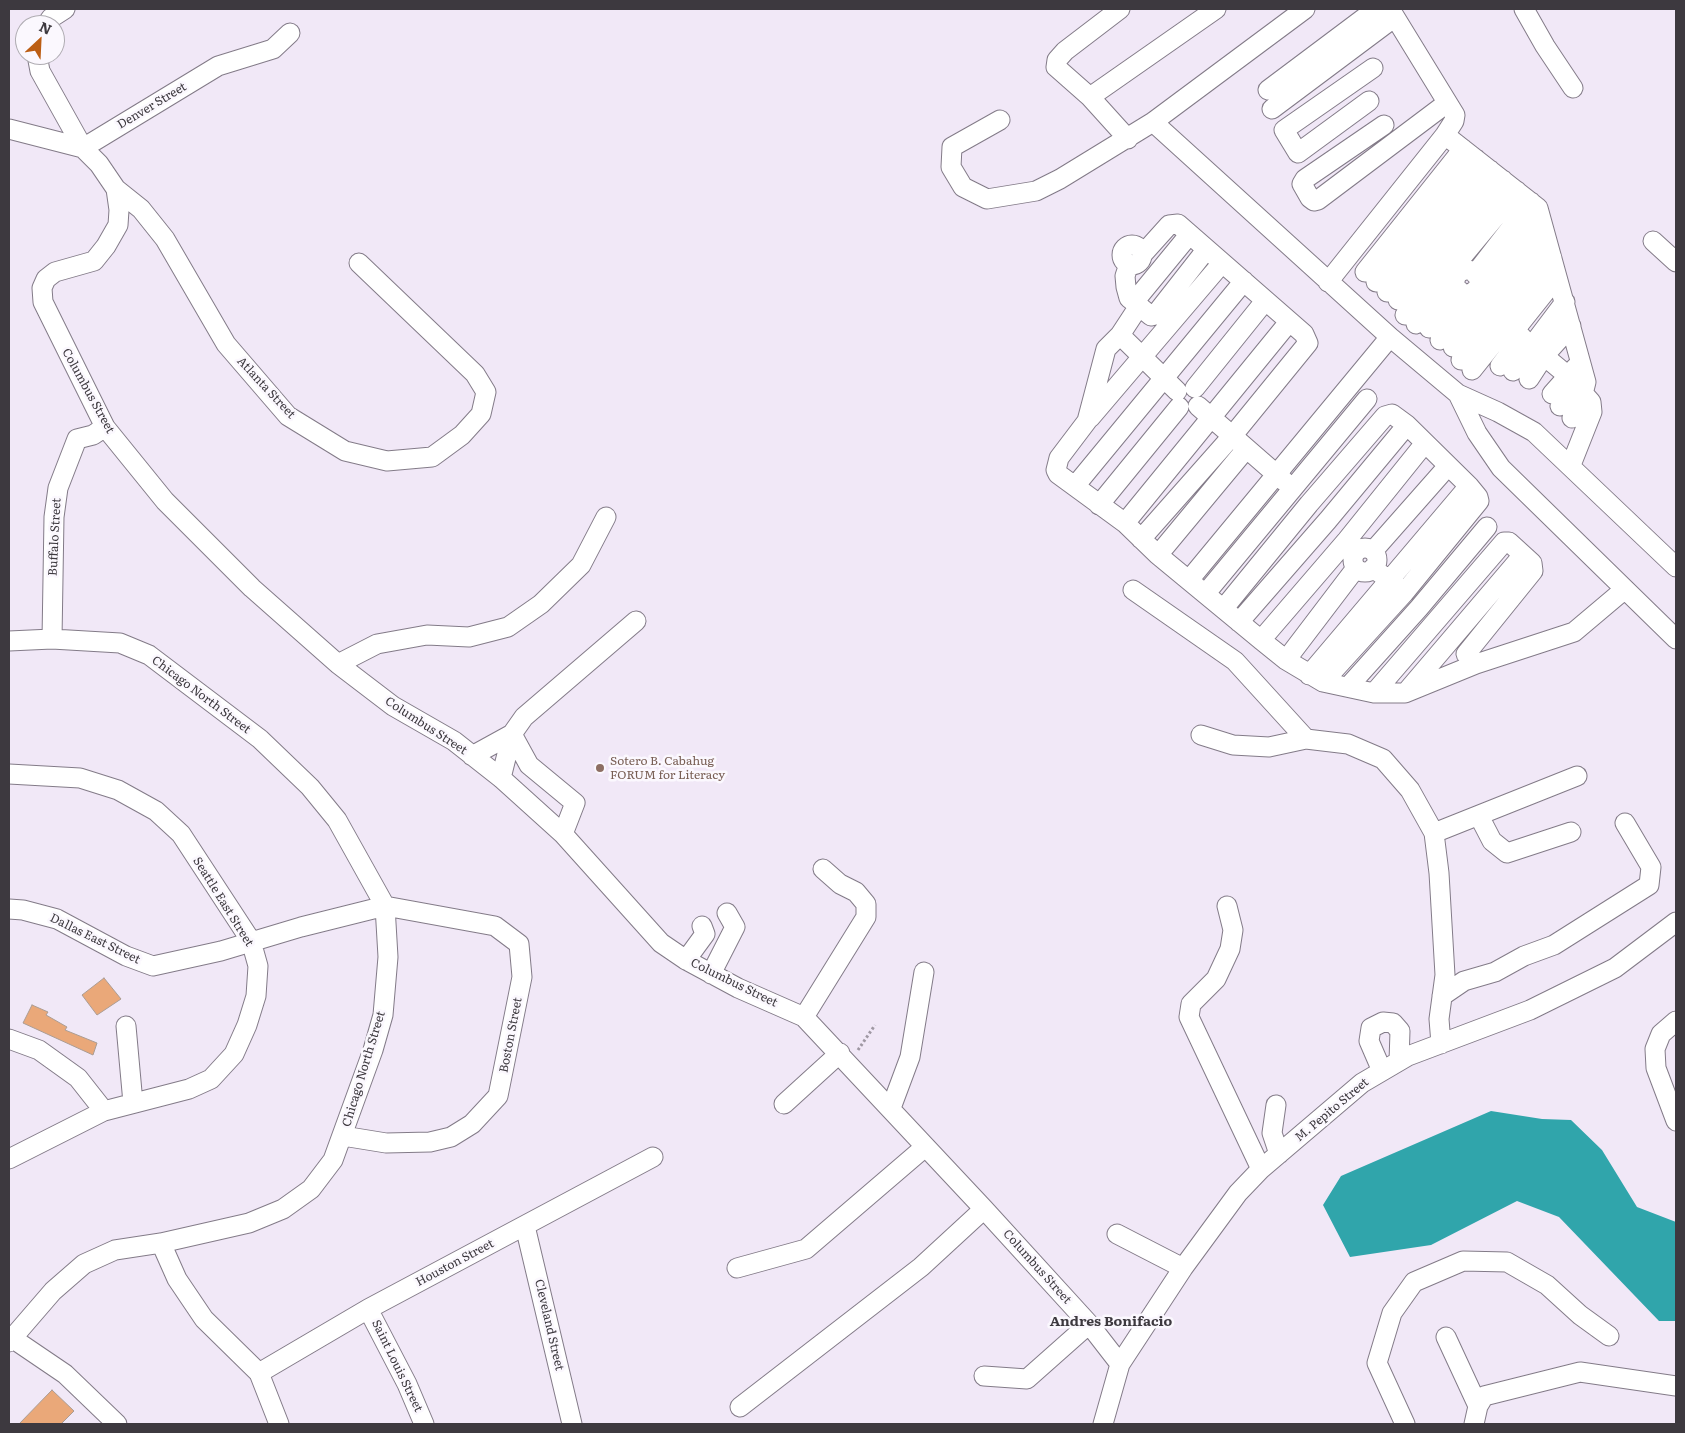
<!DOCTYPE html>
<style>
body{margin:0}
#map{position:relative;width:1685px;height:1433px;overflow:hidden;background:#f1e8f7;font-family:Literata,serif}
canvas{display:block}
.frame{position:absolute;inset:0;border:10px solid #3d393f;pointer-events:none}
.north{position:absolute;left:15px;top:15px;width:50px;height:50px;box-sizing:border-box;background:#fbf8fe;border:1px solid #afacb2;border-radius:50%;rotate:25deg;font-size:14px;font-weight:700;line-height:20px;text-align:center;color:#3d393f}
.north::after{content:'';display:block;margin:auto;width:18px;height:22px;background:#bc5e14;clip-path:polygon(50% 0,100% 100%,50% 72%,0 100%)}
</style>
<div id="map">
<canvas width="1685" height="1433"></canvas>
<div class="frame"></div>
<div class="north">N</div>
</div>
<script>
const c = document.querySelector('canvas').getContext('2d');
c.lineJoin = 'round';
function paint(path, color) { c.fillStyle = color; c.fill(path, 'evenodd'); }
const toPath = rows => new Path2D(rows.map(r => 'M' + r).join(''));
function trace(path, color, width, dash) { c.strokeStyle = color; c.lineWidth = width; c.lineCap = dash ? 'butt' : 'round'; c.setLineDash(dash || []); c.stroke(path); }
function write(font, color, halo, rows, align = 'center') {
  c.font = font + ' Literata,serif'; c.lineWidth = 5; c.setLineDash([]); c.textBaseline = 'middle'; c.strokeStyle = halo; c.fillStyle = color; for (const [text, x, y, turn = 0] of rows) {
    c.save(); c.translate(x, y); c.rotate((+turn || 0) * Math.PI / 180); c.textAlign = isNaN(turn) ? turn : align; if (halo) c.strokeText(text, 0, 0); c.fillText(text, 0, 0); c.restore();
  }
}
const water = toPath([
 [1491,1111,1542,1119,1571,1120,1602,1150,1637,1207,1676,1222,1676,1321,1659,1321,1559,1217,1517,1201,1431,1245,1350,1257,1323,1205,1341,1176]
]);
const building = toPath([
 [104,978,121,999,97,1015,82,995,104,978],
 [32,1005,48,1012,46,1015,67,1027,65,1030,97,1043,93,1055,23,1023,32,1005],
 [52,1390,74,1411,61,1424,19,1424,52,1390]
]);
const path = toPath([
 [858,1050,875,1025]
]);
const minor = toPath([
 [1120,9,1065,51,1057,60,1056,67,1090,97,1128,139],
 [1524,9,1545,46,1573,88],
 [46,25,51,18,65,9],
 [37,55,40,71,83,148,99,164,116,189,119,210,118,225,106,246,94,261,55,272,46,279,42,288,43,302,105,427,165,501,252,588,338,664,393,706,454,741,501,778,563,834,661,943,686,960,738,988,804,1017,984,1209,1089,1324,1120,1364],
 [1268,90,1376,9],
 [1090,97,1216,9],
 [1369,101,1298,153,1284,130,1373,68],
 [1272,109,1395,17],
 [1000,120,952,147,951,167,963,187,987,199,1036,191,1060,179,1153,122,1305,9],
 [1153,122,1390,337,1458,394],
 [1384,125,1305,179,1302,184,1310,198,1314,201,1318,200,1447,103],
 [9,129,83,148,218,66,273,49,290,33],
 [1445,135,1538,208,1586,382,1583,394,1572,418],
 [116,189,141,209,165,239,226,344,288,416,345,451,387,461,432,457,462,435,481,414,486,392,475,374,359,263],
 [1653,241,1676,262],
 '1122 255a10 10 0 1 1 20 0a10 10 0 1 1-20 0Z',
 [1427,248,1490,170],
 [1206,250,1155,315,1151,316,1139,306,1120,335,1106,349,1087,421,1059,458,1056,470,1058,474,1125,523,1158,555,1261,640,1286,660,1323,682,1374,693,1405,693,1476,664,1574,632,1625,589],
 [1441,260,1503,180],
 [1129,264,1125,276,1126,287,1129,298,1139,306],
 [1452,269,1517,191],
 '1455 282a12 12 0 1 1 24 0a12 12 0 1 1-24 0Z',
 [1365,272,1463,149],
 [1475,274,1531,202],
 [1328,282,1445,135,1454,121,1455,115,1390,9],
 [1376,282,1476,159],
 [1474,291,1514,331,1567,375,1591,402,1592,412,1571,465],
 [1387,292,1419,249],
 [1478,296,1541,219],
 [1398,300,1433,253],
 [1134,302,1189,235],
 [1490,308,1546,239],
 [1405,315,1445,263],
 [1502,319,1552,258],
 [1416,324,1455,273],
 [1429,328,1460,291],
 [1514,331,1557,277],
 [1120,335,1177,391],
 [1440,340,1476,294],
 [1453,347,1487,304],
 [1461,360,1497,314],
 [1500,366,1522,337],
 [1472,370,1508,325],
 [1513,371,1565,302],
 [1529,379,1544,356,1571,326],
 [1195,388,1265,301],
 [1552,394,1576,367],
 [1198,406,1284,481],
 [1560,406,1575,385],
 [1090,418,1222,263],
 [1075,486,1244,281],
 [1099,505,1179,407],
 [1125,523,1289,322],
 [1141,539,1233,435,1308,343,1304,334,1178,224,1169,225,1142,255],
 '1353 560a12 12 0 1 1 24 0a12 12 0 1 1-24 0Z',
 [1373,551,1448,466],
 [1158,555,1246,449],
 [1676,567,1534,432,1498,412,1458,394,1477,433,1501,468,1676,639],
 [1373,568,1398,587],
 [1189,580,1390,337],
 [1133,590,1235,661,1306,739],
 [1206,593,1367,399],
 [1224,608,1309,504,1385,416,1392,414,1407,425,1469,486,1478,497,1479,501,1404,593,1323,682],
 [1239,622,1328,520,1407,425],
 [52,639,54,517,58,488,77,439,93,435,105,427],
 [1261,640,1347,540,1425,443],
 [9,641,52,639,120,643,149,655,260,739,310,787,337,820,385,906,388,957,383,1015,373,1050,333,1160,311,1189,283,1209,249,1223,161,1243,115,1250,84,1264,53,1291,9,1342],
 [1286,660,1356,568],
 [338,664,377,644,427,635,469,637,508,627,541,604,581,565,606,517],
 [1309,675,1469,486],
 [1348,687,1419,608,1487,527],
 [1408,690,1523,555],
 [1374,693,1504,542,1509,542,1532,563,1533,571,1466,654],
 [512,734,529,765,575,803,563,834],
 [1201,735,1233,745,1269,747,1306,739,1348,744,1383,759,1410,790,1434,833,1439,873,1445,975,1439,1019,1441,1044],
 [472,756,512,734],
 [9,774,80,778,118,790,156,811,181,834,251,941,258,966,256,996,247,1025,234,1054,211,1079,189,1089,104,1111,9,1159],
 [501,778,512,734,524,717,636,621],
 [1479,816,1492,841,1507,853,1571,832],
 [1434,833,1577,776],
 [1227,906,1233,930,1230,949,1216,979,1191,1004,1189,1017,1261,1169],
 [9,909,23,910,57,919,126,956,153,966,221,951,301,927,385,906,495,926,519,944,522,977,498,1096,472,1124,451,1137,430,1142,386,1143,343,1136],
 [686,960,705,934,702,926],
 [711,974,735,927,727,913],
 [1442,996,1464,981,1495,972,1524,956,1554,945,1649,885,1651,867,1625,823],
 [804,1017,866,917,866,904,856,892,840,884,823,869],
 [1676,1021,1661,1034,1655,1049,1656,1068,1676,1121],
 [126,1026,133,1103],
 [9,1039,39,1050,78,1078,104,1111],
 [1382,1071,1369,1041,1371,1028,1383,1022,1393,1023,1400,1031,1399,1061],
 [784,1104,840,1053],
 [1276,1105,1272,1133,1279,1154],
 [891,1108,910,1057,924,972],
 [525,1226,572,1424],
 [1117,1234,1183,1268],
 [161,1243,177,1279,204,1319,259,1373,279,1424],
 [737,1268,806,1249,925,1147],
 [368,1309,407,1384,424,1424],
 [9,1336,65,1374,117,1424],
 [1446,1337,1478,1406],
 [259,1373,368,1309,653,1157],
 [984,1376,1027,1379,1089,1324],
 [740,1407,921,1267,984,1209],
 [1103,1424,1120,1364,1183,1268,1238,1193,1261,1169,1362,1083,1408,1056,1530,1010,1615,968,1676,922],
 [1405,1424,1377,1363,1392,1313,1414,1282,1463,1261,1507,1262,1547,1285,1580,1315,1609,1336],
 [1474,1424,1478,1406,1484,1396,1580,1372,1676,1386]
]);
const markers = [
 [600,768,5,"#8d6e63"]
];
const streetNames = [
 ["Denver Street",152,106,-31],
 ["Atlanta Street",266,388,47],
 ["Columbus Street",88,391,61],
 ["Buffalo Street",55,537,-87],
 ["Chicago North Street",201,695,37],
 ["Columbus Street",426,726,33],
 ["Seattle East Street",223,902,58],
 ["Dallas East Street",95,939,26],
 ["Columbus Street",734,983,26],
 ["Boston Street",511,1035,-79],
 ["Chicago North Street",364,1069,-73],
 ["M. Pepito Street",1332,1110,-40],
 ["Houston Street",455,1263,-28],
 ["Columbus Street",1037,1267,48],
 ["Cleveland Street",549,1325,77],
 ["Saint Louis Street",397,1366,64]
];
const educationNames = [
 ["Sotero B. Cabahug",610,761],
 ["FORUM for Literacy",610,775]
];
const neighbourhoodNames = [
 ["Andres Bonifacio",1111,1322]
];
paint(water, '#30a5ab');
paint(building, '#eaa879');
trace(building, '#aa9c93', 1);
trace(minor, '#837b88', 21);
trace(path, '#9f98a3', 3, [2.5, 2.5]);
trace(minor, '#fff', 19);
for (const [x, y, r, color] of markers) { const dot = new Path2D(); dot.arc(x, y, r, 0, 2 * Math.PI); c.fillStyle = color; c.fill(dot); trace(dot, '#fbf8fe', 2); }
write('12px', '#3d393f', '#fbf8fe', streetNames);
write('12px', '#785e54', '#fbf8fe', educationNames, 'left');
write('bold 14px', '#3d393f', '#fbf8fe', neighbourhoodNames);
</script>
